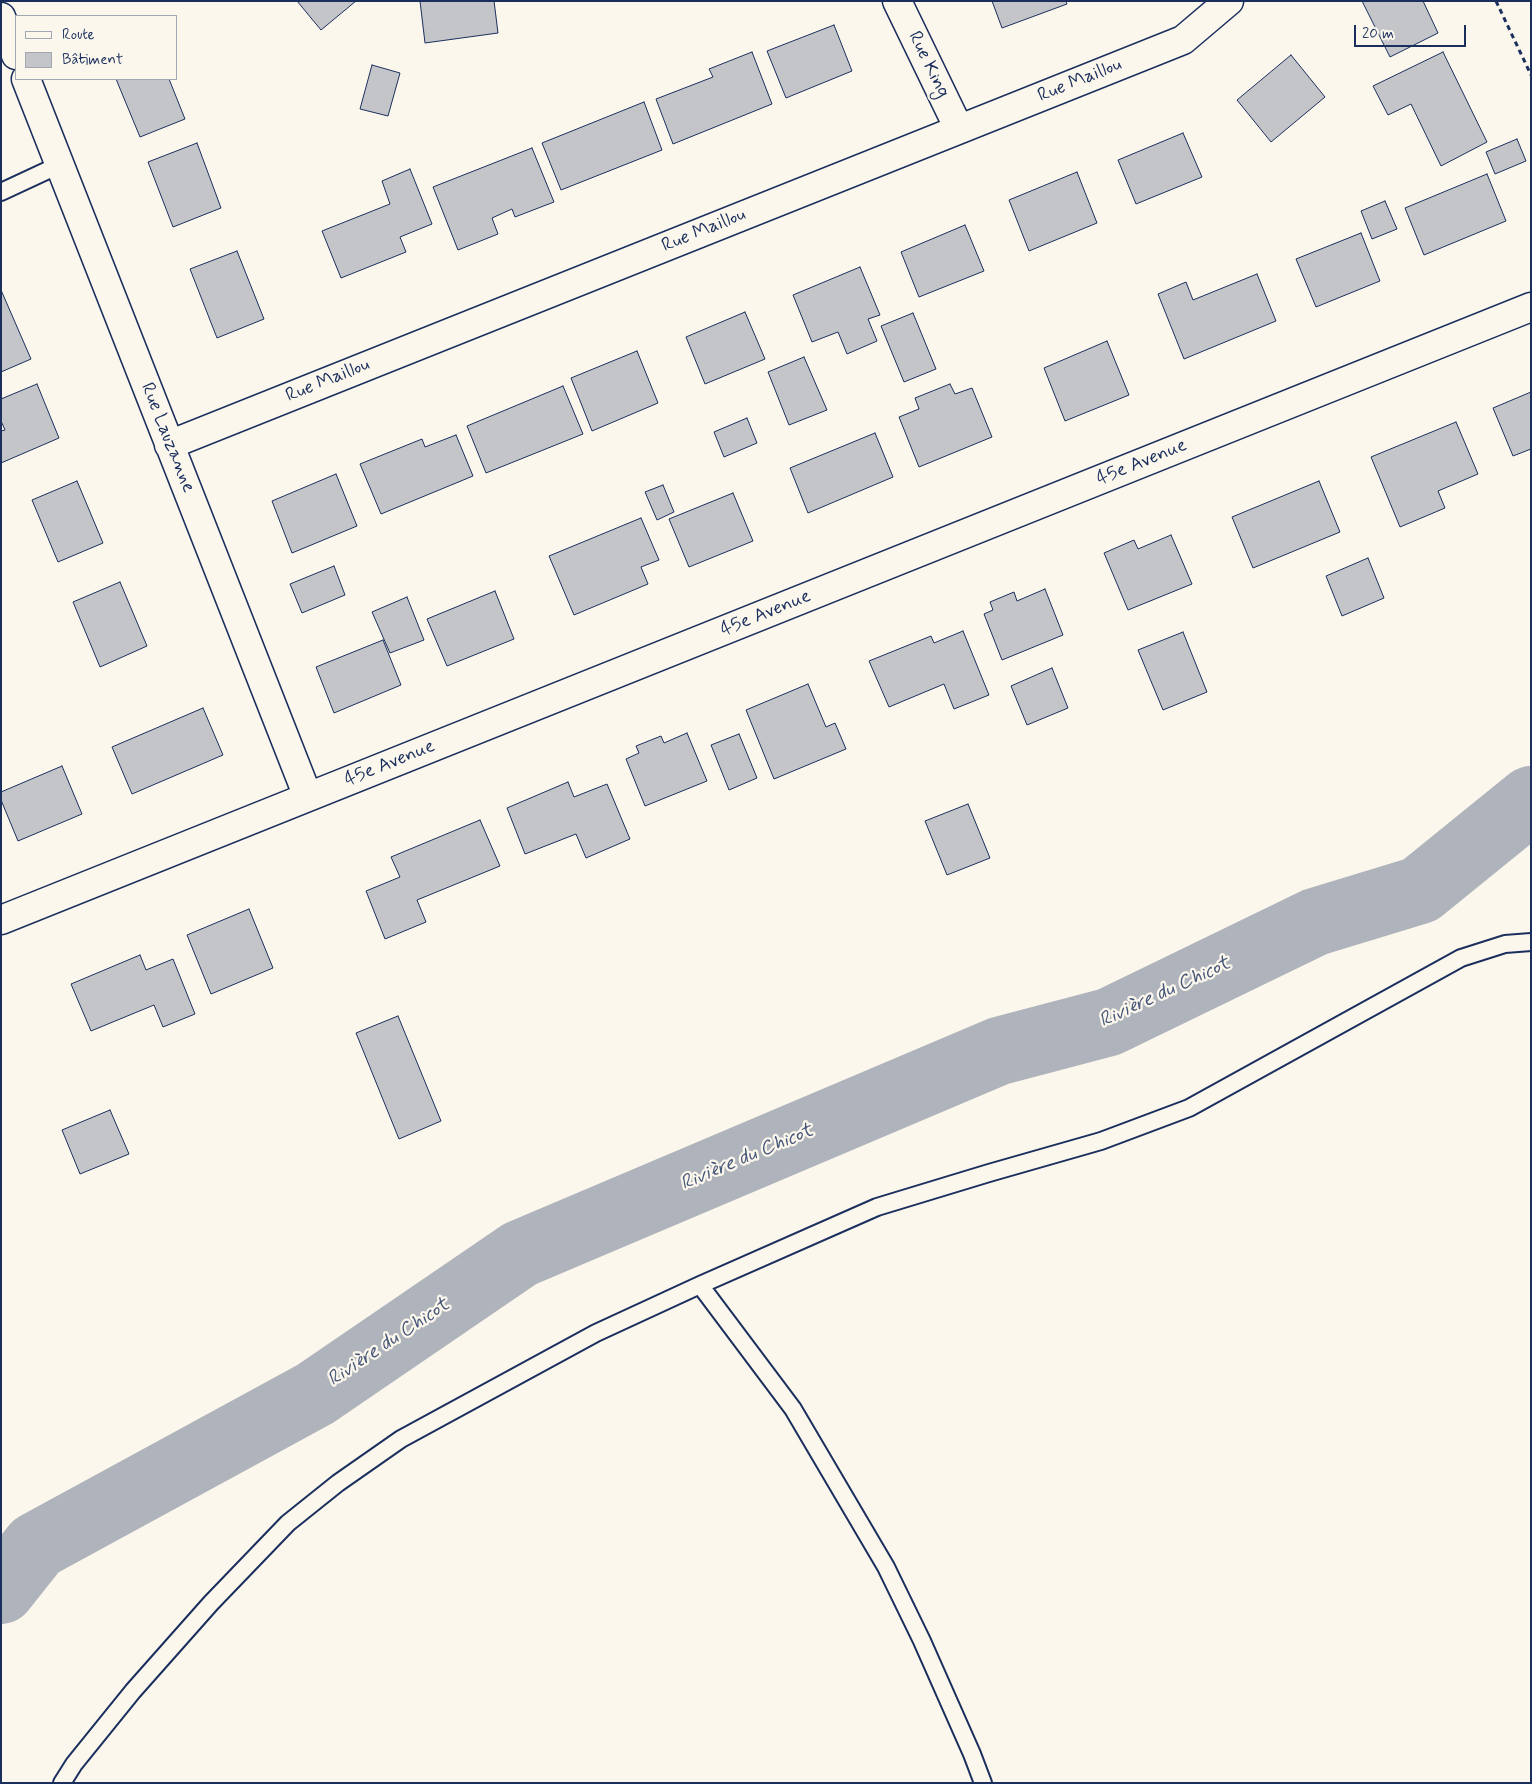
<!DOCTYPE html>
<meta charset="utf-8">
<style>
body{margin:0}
#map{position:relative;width:1532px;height:1784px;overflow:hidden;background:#fbf7ec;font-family:Mynerve,sans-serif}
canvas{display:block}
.frame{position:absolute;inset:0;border:2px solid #1b2f5e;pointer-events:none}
.legend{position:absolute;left:15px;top:15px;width:162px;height:65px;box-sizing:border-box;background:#fbf7ec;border:1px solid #a1a7b3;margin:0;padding:6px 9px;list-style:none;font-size:15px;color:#1b2f5e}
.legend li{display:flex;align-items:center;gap:10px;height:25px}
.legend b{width:25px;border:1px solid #a1a7b3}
.scale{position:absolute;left:1354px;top:25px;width:112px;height:22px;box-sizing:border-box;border:2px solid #1b2f5e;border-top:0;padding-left:6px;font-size:15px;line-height:18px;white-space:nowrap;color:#1b2f5e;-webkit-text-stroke:4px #fbf7ec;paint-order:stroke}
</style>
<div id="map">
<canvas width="1532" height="1784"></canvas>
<div class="frame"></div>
<ul class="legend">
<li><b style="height:6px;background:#fbf7ec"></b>Route</li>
<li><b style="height:14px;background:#c3c5c9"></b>Bâtiment</li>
</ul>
<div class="scale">20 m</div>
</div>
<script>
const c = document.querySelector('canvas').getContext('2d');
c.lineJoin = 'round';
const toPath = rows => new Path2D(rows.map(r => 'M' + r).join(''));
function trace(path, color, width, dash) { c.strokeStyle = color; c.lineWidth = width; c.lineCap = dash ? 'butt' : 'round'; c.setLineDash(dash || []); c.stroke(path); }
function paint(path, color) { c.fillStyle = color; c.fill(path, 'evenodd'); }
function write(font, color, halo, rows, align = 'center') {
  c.font = font + ' Mynerve,sans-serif'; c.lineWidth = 4.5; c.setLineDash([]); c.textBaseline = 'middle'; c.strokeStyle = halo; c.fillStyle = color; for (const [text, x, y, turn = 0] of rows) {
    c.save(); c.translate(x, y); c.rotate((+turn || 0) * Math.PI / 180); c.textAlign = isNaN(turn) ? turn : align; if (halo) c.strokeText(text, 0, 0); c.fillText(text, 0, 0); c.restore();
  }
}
const river = toPath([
 [1,1590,36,1546,315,1394,520,1254,999,1051,1109,1022,1315,922,1420,890,1531,800]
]);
const building = toPath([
 [297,1,356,1,321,30,297,1],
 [420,1,494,1,498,33,425,43,420,1],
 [992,1,1066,1,1067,4,1002,28,992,1],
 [1362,1,1423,1,1438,33,1390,57,1362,1],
 [834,25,852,71,786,98,767,51,834,25],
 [752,52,772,104,673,144,656,99,713,77,709,69,752,52],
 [1443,52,1487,142,1441,166,1411,104,1388,115,1373,86,1443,52],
 [1291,55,1325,97,1271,142,1237,100,1291,55],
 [372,65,400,73,388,116,360,109,372,65],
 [116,79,169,79,185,119,140,137,116,79],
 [644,102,662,150,561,190,542,143,644,102],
 [1183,133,1202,177,1136,204,1118,160,1183,133],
 [1517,139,1526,161,1495,174,1486,152,1517,139],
 [197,143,221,208,173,227,148,162,197,143],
 [532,148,554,202,515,217,512,209,492,218,498,234,458,250,433,187,532,148],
 [410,169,432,224,400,237,406,252,341,278,322,231,390,204,382,181,410,169],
 [1077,172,1097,223,1029,251,1009,200,1077,172],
 [1487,174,1506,221,1424,255,1405,208,1487,174],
 [1385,201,1397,229,1372,239,1361,211,1385,201],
 [965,225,984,271,919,297,901,252,965,225],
 [1361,233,1380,281,1316,307,1296,259,1361,233],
 [237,251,264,319,217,338,190,269,237,251],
 [860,267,880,315,868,319,877,341,847,354,838,332,812,342,793,295,860,267],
 [1257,274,1276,321,1184,359,1158,294,1186,282,1193,300,1257,274],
 [1,290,31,359,1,372,1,290],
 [745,312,765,359,705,384,686,337,745,312],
 [913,313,936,369,904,382,881,326,913,313],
 [1107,341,1129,395,1065,421,1044,368,1107,341],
 [637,351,658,403,592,431,571,378,637,351],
 [804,357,827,410,789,425,768,372,804,357],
 [37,384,59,438,1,463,1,431,5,430,1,421,1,399,37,384],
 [950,384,955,394,972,388,992,437,919,467,899,417,919,409,915,398,950,384],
 [563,386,583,434,486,473,467,426,563,386],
 [1531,392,1531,449,1513,456,1493,408,1531,392],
 [747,418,757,443,724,457,714,432,747,418],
 [1456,422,1478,474,1438,491,1445,508,1400,527,1371,457,1456,422],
 [875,433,893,477,808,513,790,468,875,433],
 [456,435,473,476,381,514,360,464,422,439,425,447,456,435],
 [336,474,357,526,292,553,272,501,336,474],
 [77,481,103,543,58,562,32,500,77,481],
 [1319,481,1340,532,1253,568,1232,517,1319,481],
 [663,485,674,512,657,520,645,492,663,485],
 [733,493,753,541,689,567,669,519,733,493],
 [641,518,659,560,641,567,648,584,574,615,549,556,641,518],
 [1171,535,1192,584,1128,610,1104,553,1134,540,1138,549,1171,535],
 [1368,558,1384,598,1342,616,1326,576,1368,558],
 [334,566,345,595,302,613,290,584,334,566],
 [120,582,147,646,100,667,73,602,120,582],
 [1045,589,1063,635,1002,660,984,614,993,610,990,602,1014,592,1017,601,1045,589],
 [495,591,514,639,447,666,427,619,495,591],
 [407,597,424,640,390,653,372,612,407,597],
 [963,631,989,695,954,709,944,684,889,707,869,661,931,636,934,643,963,631],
 [1183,632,1207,692,1163,710,1138,650,1183,632],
 [383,640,401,685,334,713,316,667,383,640],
 [1052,668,1068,708,1027,725,1011,686,1052,668],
 [808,684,826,727,835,723,846,749,774,779,746,710,808,684],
 [203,708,223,755,132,794,112,747,203,708],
 [687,733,707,781,645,806,626,759,639,753,636,746,661,736,664,743,687,733],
 [739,734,757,778,729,790,711,745,739,734],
 [62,766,82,814,18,841,1,800,1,792,62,766],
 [568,782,574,797,607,784,630,839,586,858,576,834,525,854,507,808,568,782],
 [968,804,990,858,947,875,925,821,968,804],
 [480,820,500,866,417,900,426,922,385,939,366,891,400,877,391,857,480,820],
 [249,909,273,968,211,994,187,935,249,909],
 [140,955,146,970,173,959,195,1014,163,1027,154,1005,91,1031,71,984,140,955],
 [398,1016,441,1121,399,1139,356,1033,398,1016],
 [110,1110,129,1154,80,1174,62,1130,110,1110]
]);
const path = toPath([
 [1496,1,1531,75]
]);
const service = toPath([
 [1,192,59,165],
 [700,1285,793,1409,886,1567,922,1641,972,1754,983,1783],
 [62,1783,74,1764,133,1691,211,1603,288,1523,338,1483,401,1439,596,1333,700,1285,877,1207,989,1173,1101,1141,1189,1108,1461,958,1505,944,1531,942]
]);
const minor = toPath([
 [897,1,959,129],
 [1,17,16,55],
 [26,79,308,797],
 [169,445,1183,40,1229,1],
 [1,920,1531,307]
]);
const streetNames = [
 ["Rue King",928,65,64],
 ["Rue Maillou",1080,81,-22],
 ["Rue Maillou",704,231,-22],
 ["Rue Maillou",328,381,-22],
 ["Rue Lauzanne",167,438,68],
 ["45e Avenue",1142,463,-22],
 ["45e Avenue",766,614,-22],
 ["45e Avenue",390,764,-22]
];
const waterNames = [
 ["Rivière du Chicot",1165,993,-25],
 ["Rivière du Chicot",747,1158,-23],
 ["Rivière du Chicot",389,1343,-34]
];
trace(river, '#afb3bb', 68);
paint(building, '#c3c5c9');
trace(building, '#1b2f5e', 1);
trace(service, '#1b2f5e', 20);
trace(minor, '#1b2f5e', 31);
trace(path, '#1b2f5e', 3, [5, 4]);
trace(service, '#fbf7ec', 16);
trace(minor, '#fbf7ec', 28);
write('19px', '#1b2f5e', '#fbf7ec', streetNames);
write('italic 20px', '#47577a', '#fbf7ec', waterNames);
</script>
